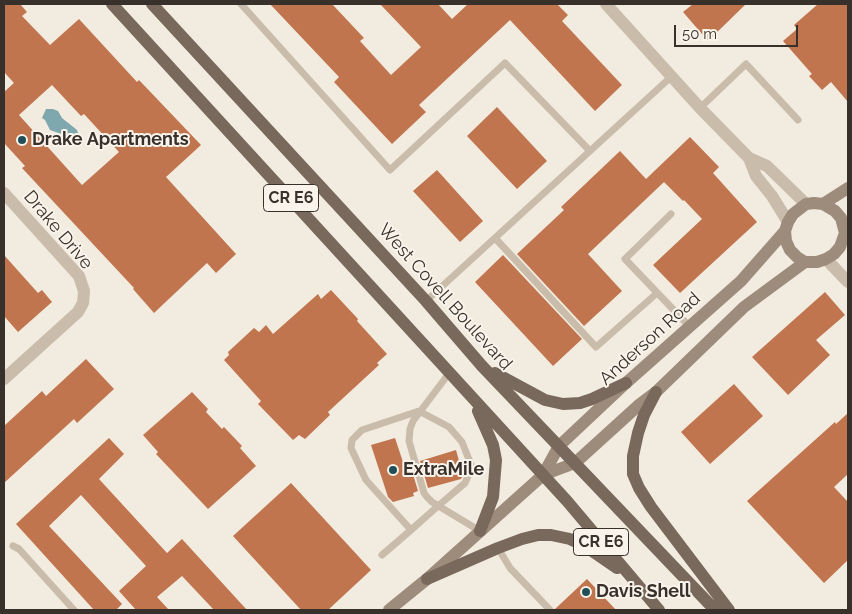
<!DOCTYPE html>
<style>
body{margin:0}
#map{position:relative;width:852px;height:614px;overflow:hidden;background:#f2ebdf;font-family:Raleway,sans-serif}
canvas{display:block}
.frame{position:absolute;inset:0;border:5px solid #38302a;pointer-events:none}
.scale{position:absolute;left:674px;top:25px;width:124px;height:22px;box-sizing:border-box;border:2px solid #38302a;border-top:0;padding-left:6px;font-size:15px;line-height:18px;white-space:nowrap;color:#38302a;-webkit-text-stroke:4px #f9f4eb;paint-order:stroke}
</style>
<div id="map">
<canvas width="852" height="614"></canvas>
<div class="frame"></div>
<div class="scale">50 m</div>
</div>
<script>
const c = document.querySelector('canvas').getContext('2d');
c.lineJoin = 'round';
function paint(path, color) { c.fillStyle = color; c.fill(path, 'evenodd'); }
const toPath = rows => new Path2D(rows.map(r => 'M' + r).join(''));
function trace(path, color, width, dash) { c.strokeStyle = color; c.lineWidth = width; c.lineCap = dash ? 'butt' : 'round'; c.setLineDash(dash || []); c.stroke(path); }
function write(font, color, halo, rows, align = 'center') {
  c.font = font + ' Raleway,sans-serif'; c.lineWidth = 4; c.setLineDash([]); c.textBaseline = 'middle'; c.strokeStyle = halo; c.fillStyle = color; for (const [text, x, y, turn = 0] of rows) {
    c.save(); c.translate(x, y); c.rotate((+turn || 0) * Math.PI / 180); c.textAlign = isNaN(turn) ? turn : align; if (halo) c.strokeText(text, 0, 0); c.fillText(text, 0, 0); c.restore();
  }
}
const water = toPath([
 [46,109,53,109,58,111,62,118,77,130,78,133,76,135,70,137,50,130,45,120,42,118]
]);
const building = toPath([
 [4,4,20,4,27,12,22,16,50,45,79,19,137,82,139,80,201,145,166,177,236,254,216,273,207,263,154,313,133,289,134,288,22,168,25,166,4,143,4,92,14,83,4,72],
 [52,85,81,116,84,114,119,152,82,185,19,115],
 [270,4,332,4,364,38,360,41,391,75,421,47,380,4,438,4,452,19,468,4,557,4,568,15,562,21,622,85,595,111,510,20,419,105,426,112,392,144,334,82,339,77],
 [693,4,746,4,708,41,683,12],
 [818,4,848,4,848,102,831,82,822,90,809,76,812,74,783,41,797,29,794,25],
 [497,107,547,161,517,189,467,136],
 [690,137,719,167,713,173,757,222,680,293,653,265,702,219,684,200,683,201,664,182,588,254,622,291,584,326,517,254,564,210,561,207,620,151,646,179],
 [437,170,483,221,460,242,413,191],
 [4,255,38,293,42,290,52,302,18,332,4,316],
 [503,255,582,339,553,366,475,282],
 [331,290,358,319,357,321,387,354,377,363,379,365,328,412,330,415,305,439,299,435,293,440,258,404,261,401,224,360,229,355,228,352,254,328,259,332,266,325,273,334,318,294,321,299],
 [825,292,845,315,816,340,830,355,788,395,752,357],
 [86,359,114,389,77,423,74,419,4,483,4,426,42,391,46,396],
 [734,384,763,416,710,464,681,432],
 [192,392,208,409,206,412,222,429,224,427,242,446,240,448,256,466,208,509,156,454,158,452,143,435],
 [848,413,848,474,834,487,848,502,848,560,824,583,747,501,835,422,836,424],
 [109,438,124,454,99,479,167,553,182,539,247,610,214,610,182,576,157,597,169,610,136,610,119,591,146,566,81,495,49,526,122,604,116,610,94,610,16,524],
 [395,438,404,465,410,464,418,491,413,493,414,496,393,502,388,497,371,445],
 [456,450,463,475,461,479,428,488,420,461],
 [291,483,371,570,328,610,301,610,233,536],
 [587,579,616,610,555,610,555,609]
]);
const lane = toPath([
 [241,4,390,170,505,63,590,151],
 [700,108,746,64,798,120],
 [671,214,625,259,690,327],
 [495,238,596,347,657,293],
 [426,301,672,76],
 [450,372,413,421,410,429,409,441,424,493,427,497,432,502,480,531],
 [13,546,19,549,74,610],
 [498,548,510,568,550,610],
 [382,555,411,530,438,506,465,483,472,467,462,442,449,427,419,411,362,430,352,440,351,448,366,480,411,530]
]);
const street = toPath([
 [606,4,700,108,749,158,767,166,806,204],
 [749,158,756,176,772,196,788,222],
 [4,193,79,276,84,291,83,303,78,312,4,379],
 [826,259,848,282]
]);
const secondary = toPath([
 [814,203,823,204,835,211,841,218,845,233,840,247,834,254,826,259,817,262,805,262,797,257,790,250,786,241,785,231,788,222,793,214,806,204,814,203],
 [823,204,848,188],
 [543,475,575,463,640,404,656,392,744,307,805,262],
 [389,610,427,579,543,475,559,446,626,383,741,281,785,231]
]);
const primary = toPath([
 [112,4,567,501,659,610],
 [152,4,426,301,482,366,715,610],
 [495,373,545,400,563,404,580,403,592,399,626,383],
 [656,392,644,415,638,433,633,456,633,474,639,488,651,507,729,610],
 [478,411,493,445,496,460,493,497,480,531],
 [427,579,498,548,522,539,538,535,551,535,570,539,585,546,617,568]
]);
const markers = [
 [22,140,5,"#214f58"],
 [393,470,5,"#214f58"],
 [586,592,5,"#214f58"]
];
const shields = [
 [291,198,55],
 [601,542,55]
];
const shieldNames = [
 ["CR E6",291,198],
 ["CR E6",601,542]
];
const poiNames = [
 ["Drake Apartments",32,140],
 ["ExtraMile",403,470],
 ["Davis Shell",596,592]
];
const streetNames = [
 ["Drake Drive",58,230,50],
 ["West Covell Boulevard",445,297,48],
 ["Anderson Road",650,339,-42]
];
paint(water, '#7fa7ae');
paint(building, '#c1754e');
trace(lane, '#cabcab', 7);
trace(street, '#cabcab', 12);
trace(secondary, '#9d8c7c', 12);
trace(primary, '#79685c', 12);
for (const [x, y, r, color] of markers) { const dot = new Path2D(); dot.arc(x, y, r, 0, 2 * Math.PI); c.fillStyle = color; c.fill(dot); trace(dot, '#f9f4eb', 2); }
for (const [x, y, w] of shields) { const box = new Path2D(); box.roundRect(x - w / 2, y - 13.5, w, 27, 4); c.fillStyle = '#f9f4eb'; c.fill(box); trace(box, '#38302a', 1); }
write('bold 16px', '#38302a', null, shieldNames);
write('bold 18px', '#38302a', '#f9f4eb', poiNames, 'left');
write('18px', '#38302a', '#f9f4eb', streetNames);
</script>
